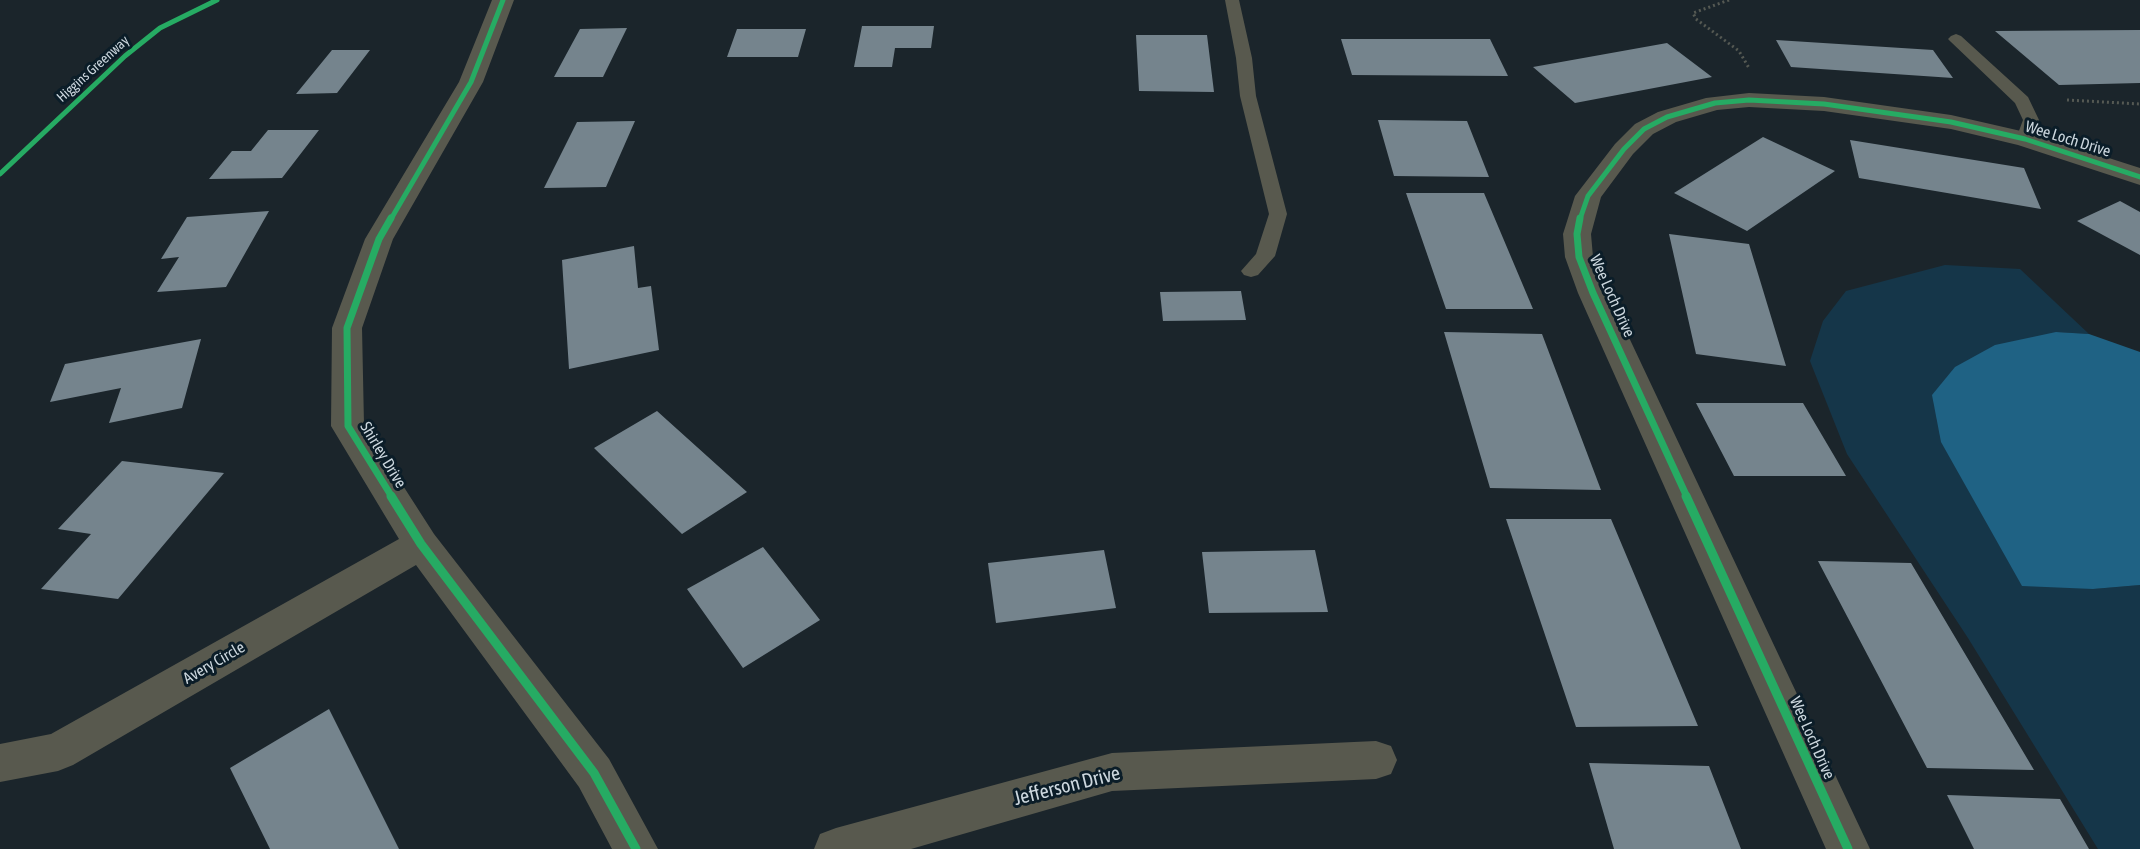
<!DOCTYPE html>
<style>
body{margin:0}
canvas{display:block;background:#1b252b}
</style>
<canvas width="2140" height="849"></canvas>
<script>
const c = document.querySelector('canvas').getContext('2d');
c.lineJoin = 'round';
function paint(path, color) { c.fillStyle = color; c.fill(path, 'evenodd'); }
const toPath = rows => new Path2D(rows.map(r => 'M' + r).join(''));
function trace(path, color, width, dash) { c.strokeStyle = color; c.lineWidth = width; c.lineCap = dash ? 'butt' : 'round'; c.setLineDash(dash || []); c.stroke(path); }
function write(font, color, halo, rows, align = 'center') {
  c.font = font + ' "Asap Condensed",sans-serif'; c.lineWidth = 6; c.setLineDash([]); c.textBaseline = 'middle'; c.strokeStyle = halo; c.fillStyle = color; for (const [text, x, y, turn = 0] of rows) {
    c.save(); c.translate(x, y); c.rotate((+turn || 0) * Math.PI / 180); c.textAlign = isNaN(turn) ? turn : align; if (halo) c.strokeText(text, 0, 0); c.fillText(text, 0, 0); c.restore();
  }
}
const green = toPath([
 [1945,265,2020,269,2089,334,2056,332,2093,589,2140,585,2140,849,2098,849,1968,638,1847,454,1810,361,1823,321,1846,291]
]);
const water = toPath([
 [2056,332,2089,334,2140,352,2140,585,2093,589,2022,586,1941,442,1932,395,1955,367,1995,345]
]);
const building = toPath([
 [862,26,934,26,931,48,895,48,892,67,854,67],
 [627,28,603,77,554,77,580,29],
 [737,29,806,29,798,57,727,57],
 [2140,30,2140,83,2059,85,1995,31],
 [1136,35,1207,35,1214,92,1139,91],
 [1341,39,1490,39,1508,76,1352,75],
 [1776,40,1933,50,1953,78,1791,67],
 [1667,43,1712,77,1575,103,1533,67],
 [332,50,370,50,337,93,296,94],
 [1378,120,1467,121,1489,177,1394,176],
 [635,121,606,187,544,188,577,122],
 [268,130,319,130,282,178,209,179,232,151,251,151],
 [1763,137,1835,171,1747,231,1674,193],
 [1850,140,2024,168,2041,209,1859,178],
 [1406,193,1484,193,1533,309,1446,309],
 [2120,201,2140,212,2140,255,2077,221],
 [269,211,226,287,157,292,179,257,161,259,187,217],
 [1669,234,1749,244,1786,366,1696,354],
 [634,246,638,288,651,286,659,350,569,369,562,260],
 [1241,291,1246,320,1163,321,1160,292],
 [1444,332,1542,334,1601,490,1490,488],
 [201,339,182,408,109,423,121,388,50,402,65,364],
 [1696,403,1803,403,1846,476,1734,476],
 [657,411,747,492,682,534,594,448],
 [122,461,224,473,118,599,41,589,91,534,58,529],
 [1506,519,1611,519,1698,726,1576,727],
 [763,547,820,620,743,668,687,589],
 [1104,550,1116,608,996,623,988,563],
 [1315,550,1328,612,1209,613,1202,552],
 [1818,561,1911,563,2034,770,1927,768],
 [329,709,399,849,270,849,230,768],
 [1589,763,1709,766,1741,849,1614,849],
 [1947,795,2060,799,2089,849,1974,849]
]);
const path = toPath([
 [1729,0,1693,13,1696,19,1739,51,1749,68],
 [2067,100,2140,104]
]);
const service = toPath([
 [1225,0,1239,0,1252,58,1256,96,1287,214,1275,256,1258,275,1251,277,1244,275,1241,271,1256,254,1269,214,1240,96,1236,58,1225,0],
 [1956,34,1961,36,2028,97,2039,120,2031,143,2019,143,2016,139,2023,120,2015,103,1951,42,1948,39,1951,36,1956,34]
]);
const minor = toPath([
 [492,0,514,0,483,82,393,239,362,328,364,425,434,534,609,759,658,849,612,849,579,787,416,565,73,765,58,771,0,782,0,744,51,734,399,539,331,426,332,328,365,239,459,82,492,0],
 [1749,93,1824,97,1951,115,2034,134,2140,168,2140,185,2018,145,1951,129,1824,111,1749,107,1717,110,1676,122,1653,134,1633,154,1601,197,1591,234,1593,257,1608,293,1870,849,1826,849,1578,293,1565,257,1563,234,1575,196,1615,144,1635,124,1658,112,1706,98,1749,93],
 [1376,741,1391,746,1397,760,1391,774,1376,779,1112,791,911,849,814,849,820,834,836,828,1112,753,1376,741]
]);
const cyclewayFar2 = toPath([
 [0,174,125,56,160,28,217,0],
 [391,219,471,82,503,0],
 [1580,219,1588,196,1624,149,1644,129,1667,117,1715,103,1749,100,1824,104,1951,122,2025,139,2140,177]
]);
const cyclewayFar1 = toPath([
 [391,218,379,239,347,328,348,426,392,497],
 [1580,218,1577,234,1579,257,1593,293,1687,497]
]);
const cycleway = toPath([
 [391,496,421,544,594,773,636,849],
 [1686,496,1848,849]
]);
const farStreetnames = [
 ["Higgins Greenway",93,69,-42]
];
const streetNames = [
 ["Wee Loch Drive",2068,139,17],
 ["Wee Loch Drive",1612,296,66],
 ["Shirley Drive",383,455,59],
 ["Avery Circle",214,663,-30],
 ["Wee Loch Drive",1812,738,66]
];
const nearStreetnames = [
 ["Jefferson Drive",1067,786,-14]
];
paint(green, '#153649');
paint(water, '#1f6284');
paint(building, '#75848d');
trace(path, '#555953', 3, [2, 3]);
paint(service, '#58594e');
paint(minor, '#58594e');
trace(cyclewayFar2, '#26ab63', 5);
trace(cyclewayFar1, '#26ab63', 7);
trace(cycleway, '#26ab63', 9);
write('14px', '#ccd7de', '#0b1d28', farStreetnames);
write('16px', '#ccd7de', '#0b1d28', streetNames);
write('20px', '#ccd7de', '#0b1d28', nearStreetnames);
</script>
